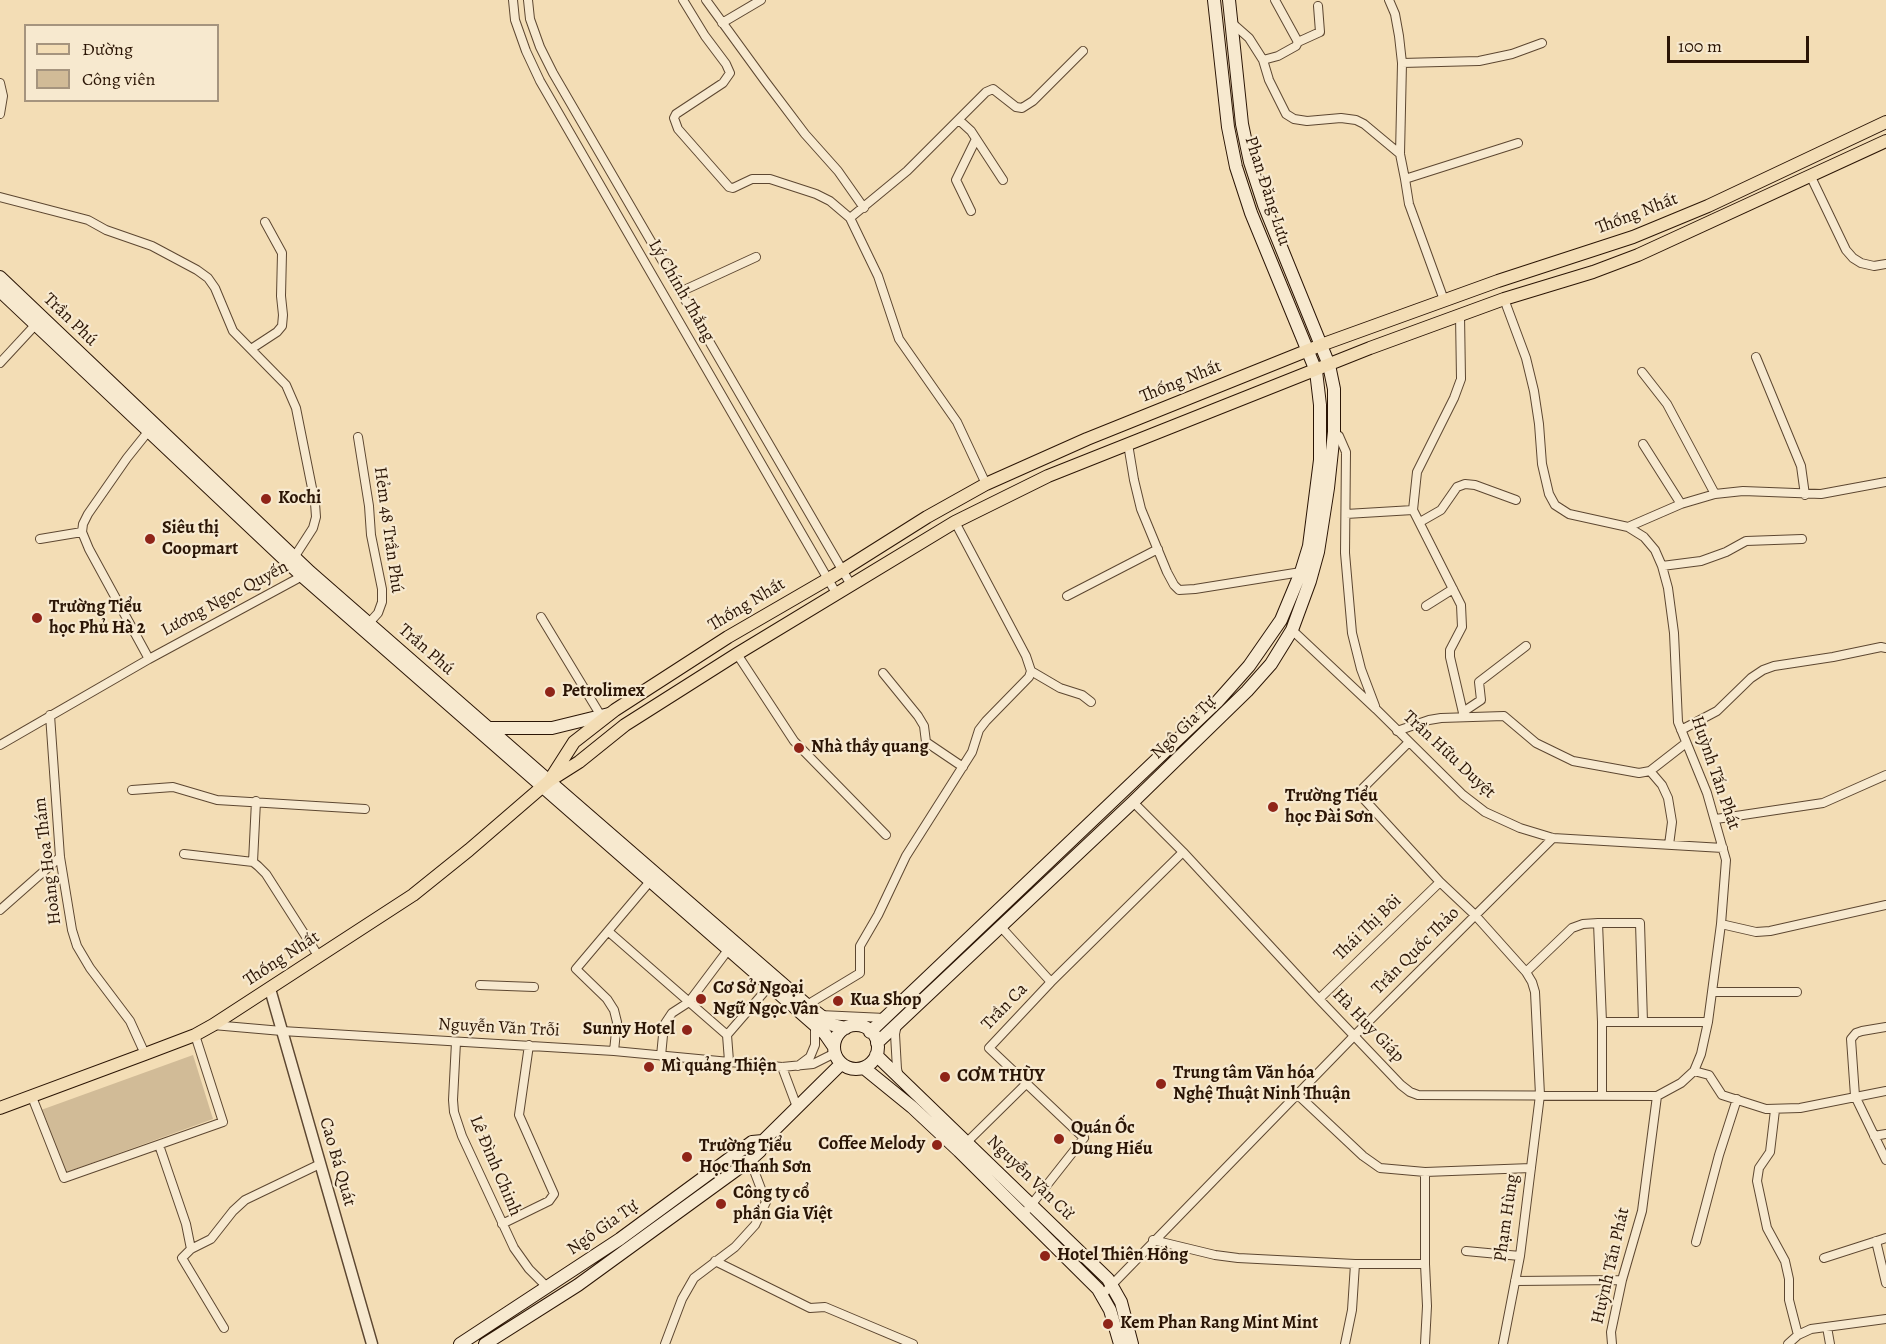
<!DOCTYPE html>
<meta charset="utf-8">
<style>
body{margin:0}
#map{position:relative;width:1886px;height:1344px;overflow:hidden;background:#f3ddb5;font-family:Alegreya,serif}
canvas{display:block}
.legend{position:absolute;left:24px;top:24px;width:195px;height:78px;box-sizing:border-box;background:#f7e9cf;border:2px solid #a5947e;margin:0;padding:8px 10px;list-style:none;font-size:18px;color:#2b1505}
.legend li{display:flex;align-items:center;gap:12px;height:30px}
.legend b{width:30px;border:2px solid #a5947e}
.scale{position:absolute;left:1667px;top:36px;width:142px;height:27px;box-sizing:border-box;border:3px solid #2b1505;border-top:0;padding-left:8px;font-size:18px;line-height:21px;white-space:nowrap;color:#2b1505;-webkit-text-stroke:4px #f7e9cf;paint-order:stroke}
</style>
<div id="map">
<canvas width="1886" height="1344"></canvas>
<ul class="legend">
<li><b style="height:8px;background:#f3ddb5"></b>Đường</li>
<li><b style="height:16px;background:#d1bb97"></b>Công viên</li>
</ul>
<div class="scale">100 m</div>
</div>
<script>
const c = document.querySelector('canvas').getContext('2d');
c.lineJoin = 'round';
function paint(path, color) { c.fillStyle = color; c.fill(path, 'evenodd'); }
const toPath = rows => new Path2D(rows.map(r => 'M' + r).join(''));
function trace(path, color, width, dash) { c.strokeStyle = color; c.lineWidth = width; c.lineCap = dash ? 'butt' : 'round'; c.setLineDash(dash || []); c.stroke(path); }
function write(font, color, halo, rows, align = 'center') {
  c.font = font + ' Alegreya,serif'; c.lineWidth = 4.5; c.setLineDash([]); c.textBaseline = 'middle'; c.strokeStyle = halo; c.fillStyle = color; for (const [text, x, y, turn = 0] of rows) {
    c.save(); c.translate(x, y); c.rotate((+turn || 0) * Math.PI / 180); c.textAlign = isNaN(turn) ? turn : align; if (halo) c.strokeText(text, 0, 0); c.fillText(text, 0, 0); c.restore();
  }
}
const green = toPath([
 [193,1055,213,1119,64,1173,41,1110]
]);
const minor = toPath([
 [513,0,515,20,526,51,540,81,836,593],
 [528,0,530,19,540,47,553,73,851,585],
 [683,0,705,36,726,64,730,73,723,83,676,114,674,118,678,129,729,187,733,188,752,179,770,179,816,194,830,201,850,218,878,276,899,339,957,422,986,484],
 [706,0,765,81,805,134,838,171,864,208],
 [1275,0,1298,42],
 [1389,0,1395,14,1399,36,1402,63,1400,154,1405,179,1409,204,1444,300],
 [722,23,761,0],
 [1232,23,1249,38,1263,60,1269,80,1286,114,1294,119,1307,121,1341,118,1356,120,1364,124,1400,154],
 [1263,60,1278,56,1296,46,1298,42,1320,32,1318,6],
 [1402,63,1479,61,1512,54,1542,43],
 [0,83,3,96,0,114],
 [959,120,971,131,1003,180],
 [1811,177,1846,250,1853,258,1861,263,1874,266,1886,264],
 [1405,179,1518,143],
 [0,197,88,220,106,230,152,246,197,270,208,278,215,288,233,331,286,385,296,408,315,503,316,517,313,528,295,556],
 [971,211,956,180,976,139],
 [850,218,907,171,986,92,993,89,1016,107,1022,108,1033,101,1083,51],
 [680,292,756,257],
 [1460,315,1461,379,1454,398,1417,472,1413,510,1461,605,1462,627,1450,650,1450,657,1464,717],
 [251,349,277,332,282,326,283,315,281,296,282,253,265,222],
 [1756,357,1801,466,1805,495],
 [0,363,38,322],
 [1642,372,1667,404,1715,494],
 [1334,432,1339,436,1346,452,1345,553,1352,633,1361,669,1375,706],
 [358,437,369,506,371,535,382,589,382,602,378,613,369,623],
 [1128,444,1134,480,1141,509,1167,572,1174,585,1179,590,1195,589,1301,572],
 [1643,444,1681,504],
 [1346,514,1413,510],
 [1420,522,1441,510,1457,487,1465,484,1475,485,1516,500],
 [1628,527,1681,504,1715,494,1743,491,1821,494,1886,482],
 [40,539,82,532],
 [1662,566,1701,561,1726,552,1746,541,1802,539],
 [1067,596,1158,549],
 [1426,606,1453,589],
 [541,617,601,716],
 [1292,630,1376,709,1463,795,1485,812,1520,828,1553,838,1723,848],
 [737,654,794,741,886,835],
 [149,659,89,549,82,532,83,524,88,514,127,458,151,428],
 [1031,671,1060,688,1082,695,1091,702],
 [883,673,918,716,924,726,926,742,963,767],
 [1463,712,1481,700,1479,682,1526,646],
 [50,715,60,857,72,930,77,946,90,968,130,1021,145,1054],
 [1681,730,1717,711,1751,678,1763,670,1774,666,1833,657,1881,647,1886,648],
 [1397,731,1429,720,1441,718,1504,716,1536,743,1573,761,1639,773,1650,771,1686,743],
 [1409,742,1363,788,1362,797,1440,882,1475,915,1526,972,1532,982,1535,992,1540,1095,1520,1256,1503,1344],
 [0,745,149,659,306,574],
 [1650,771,1662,785,1668,798,1672,822,1669,845],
 [132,790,173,787,217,800,365,809],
 [1133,802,1183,852,1319,999,1401,1085,1410,1092,1418,1095,1657,1096,1681,1083,1694,1071,1701,1054,1708,1022,1721,924,1726,860,1707,793,1678,722,1674,633,1668,588,1662,566,1655,550,1644,537,1628,527,1569,514,1555,505,1549,494,1542,464,1539,424,1534,391,1526,358,1504,299],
 [1716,819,1823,803,1886,775],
 [184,854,253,862,258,866,266,874,319,957],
 [253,862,256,801],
 [0,910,60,857],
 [1598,923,1602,1022,1602,1096],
 [1721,924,1756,932,1770,931,1886,905],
 [1001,927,1051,982],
 [609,932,727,1035,729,1061],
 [1526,972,1572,928,1583,924,1598,923,1640,923,1643,1022],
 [480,985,534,987],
 [1712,992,1797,992],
 [1319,999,1440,882],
 [807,1005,860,973,860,946,878,915,906,856,972,752,979,730,986,721,1029,677,1031,671,1026,656,955,522],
 [820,1015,885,1018],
 [1602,1022,1708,1022],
 [213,1025,282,1031,614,1051,782,1067,813,1064,835,1053],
 [897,1025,895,1034,897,1069,899,1077],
 [1886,1027,1862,1031,1856,1033,1851,1039,1855,1096,1886,1160],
 [727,1035,772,983],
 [456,1042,453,1100,454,1112,462,1136,514,1248,529,1269,547,1287],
 [614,1051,617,1022,614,1010,607,999,576,969,652,879],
 [661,1056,664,1025,672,1013,689,1002,728,950],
 [798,1066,810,1057,815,1045,815,1025],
 [782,1067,797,1107],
 [1694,1071,1709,1075,1722,1095,1766,1109,1800,1108,1886,1091],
 [1297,1094,1363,1156,1380,1168,1425,1172,1531,1168],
 [32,1097,64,1178,223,1122,195,1035],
 [1775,1110,1770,1152,1759,1168,1757,1181,1767,1228,1785,1261,1789,1279,1789,1300,1798,1335],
 [1874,1136,1886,1134],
 [159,1145,186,1224,191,1249],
 [963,1146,1027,1083],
 [1425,1172,1425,1264,1427,1306,1425,1344],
 [1028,1209,1084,1138,989,1048,1051,982,1183,852],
 [502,1224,549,1201,554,1194,519,1115,529,1045],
 [1153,1240,1215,1255,1238,1258,1355,1264,1425,1264],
 [1876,1241,1886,1283],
 [1696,1242,1719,1155,1737,1099],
 [1466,1251,1520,1256],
 [1824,1258,1886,1238],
 [715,1261,810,1308,825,1307,913,1344],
 [1515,1281,1622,1280],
 [1102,1295,1354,1036,1553,838],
 [1827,1327,1830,1344],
 [224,1328,182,1258,191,1249,211,1239,233,1211,245,1200,320,1164],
 [665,1344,682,1299,694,1278,735,1247,755,1225,766,1202,750,1160],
 [1345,1344,1352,1310,1355,1264],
 [1612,1344,1611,1332,1622,1280,1642,1211,1657,1096],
 [1788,1344,1798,1335,1811,1329,1886,1319]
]);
const tertiary = toPath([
 [270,989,372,1344]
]);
const secondary = toPath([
 [0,277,310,572,549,781,807,1005,833,1025,846,1028],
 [0,291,302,576,825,1034,834,1047],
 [488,728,552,728,609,714],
 '834 1047a22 22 0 1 1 44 0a22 22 0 1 1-44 0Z',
 [870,1032,1217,702,1249,666,1281,620,1301,572,1309,546,1320,460,1320,405,1316,371,1251,213,1236,167,1228,127,1214,0],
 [877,1043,1133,802,1247,691,1271,664,1292,630,1310,581,1318,552,1328,488,1334,432,1334,389,1329,365,1264,205,1250,162,1242,124,1229,0],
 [876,1055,1108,1279,1121,1302,1132,1344],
 [864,1068,912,1107,959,1151,1098,1289,1110,1310,1120,1344],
 [460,1344,620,1239,752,1142,763,1141],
 [485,1344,578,1285,750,1160,760,1151,763,1141,841,1064]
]);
const primary = toPath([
 [551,778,574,742,615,710,728,637,835,575,927,517,986,484,1087,439,1321,345,1498,281,1633,237,1708,206,1886,122],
 [0,1108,145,1054,195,1035,213,1025,413,895,469,850,549,781,579,762,625,725,737,654,955,522,1048,476,1370,348,1504,299,1593,272,1638,255,1886,141]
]);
const markers = [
 [266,499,6,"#8f2418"],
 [150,539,6,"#8f2418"],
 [37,618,6,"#8f2418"],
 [550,692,6,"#8f2418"],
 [799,748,6,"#8f2418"],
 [1273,807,6,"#8f2418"],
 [701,999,6,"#8f2418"],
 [838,1001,6,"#8f2418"],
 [687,1030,6,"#8f2418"],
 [649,1067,6,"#8f2418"],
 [945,1077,6,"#8f2418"],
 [1161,1084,6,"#8f2418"],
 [1059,1139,6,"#8f2418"],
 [937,1145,6,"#8f2418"],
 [687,1157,6,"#8f2418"],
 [721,1204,6,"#8f2418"],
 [1045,1256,6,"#8f2418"],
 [1108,1324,6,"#8f2418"]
];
const streetNames = [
 ["Phan Đăng Lưu",1267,191,72],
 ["Thống Nhất",1637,214,-21],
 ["Lý Chính Thắng",681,291,60],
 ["Trần Phú",70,320,44],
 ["Thống Nhất",1181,382,-22],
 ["Hẻm 48 Trần Phú",388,530,82],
 ["Lương Ngọc Quyến",225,599,-28],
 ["Thống Nhất",747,605,-31],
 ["Trần Phú",426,650,41],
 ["Ngô Gia Tự",1184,728,-44],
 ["Trần Hữu Duyệt",1449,755,43],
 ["Huỳnh Tấn Phát",1715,773,71],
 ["Hoàng Hoa Thám",48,861,-97],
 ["Thái Thị Bôi",1368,928,-44],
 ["Trần Quốc Thảo",1416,951,-45],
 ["Thống Nhất",282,959,-33],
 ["Trần Ca",1005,1007,-46],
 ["Hà Huy Giáp",1368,1026,46],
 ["Nguyễn Văn Trỗi",499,1028,3],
 ["Cao Bá Quát",337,1162,74],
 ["Lê Đình Chinh",495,1166,67],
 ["Nguyễn Văn Cừ",1030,1178,44],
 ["Phạm Hùng",1507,1218,-82],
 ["Ngô Gia Tự",603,1228,-35],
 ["Huỳnh Tấn Phát",1611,1266,-77]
];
const poiNames = [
 ["Kochi",278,499],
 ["Siêu thị",162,529],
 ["Coopmart",162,550],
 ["Trường Tiểu",49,608],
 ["học Phủ Hà 2",49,629],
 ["Petrolimex",562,692],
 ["Nhà thầy quang",811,748],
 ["Trường Tiểu",1285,797],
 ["học Đài Sơn",1285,818],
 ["Cơ Sở Ngoại",713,989],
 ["Ngữ Ngọc Vân",713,1010],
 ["Kua Shop",850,1001],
 ["Sunny Hotel",675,1030,"right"],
 ["Mì quảng Thiện",661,1067],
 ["Trung tâm Văn hóa",1173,1074],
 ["Nghệ Thuật Ninh Thuận",1173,1095],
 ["CƠM THÙY",957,1077],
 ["Quán Ốc",1071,1129],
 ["Dung Hiếu",1071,1150],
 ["Coffee Melody",925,1145,"right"],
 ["Trường Tiểu",699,1147],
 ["Học Thanh Sơn",699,1168],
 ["Công ty cổ",733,1194],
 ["phần Gia Việt",733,1215],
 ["Hotel Thiên Hồng",1057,1256],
 ["Kem Phan Rang Mint Mint",1120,1324]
];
paint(green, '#d1bb97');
trace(minor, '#5d4731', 10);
trace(tertiary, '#5d4731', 13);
trace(secondary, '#2b1505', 14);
trace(primary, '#2b1505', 14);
trace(minor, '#f7e9cf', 8);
trace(tertiary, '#f7e9cf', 10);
trace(secondary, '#f7e9cf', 12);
trace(primary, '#f3ddb5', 12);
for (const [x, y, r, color] of markers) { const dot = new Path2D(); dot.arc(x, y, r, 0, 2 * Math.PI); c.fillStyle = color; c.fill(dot); trace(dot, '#f7e9cf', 2); }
write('18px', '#2b1505', '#f7e9cf', streetNames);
write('bold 18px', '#2b1505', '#f7e9cf', poiNames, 'left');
</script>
